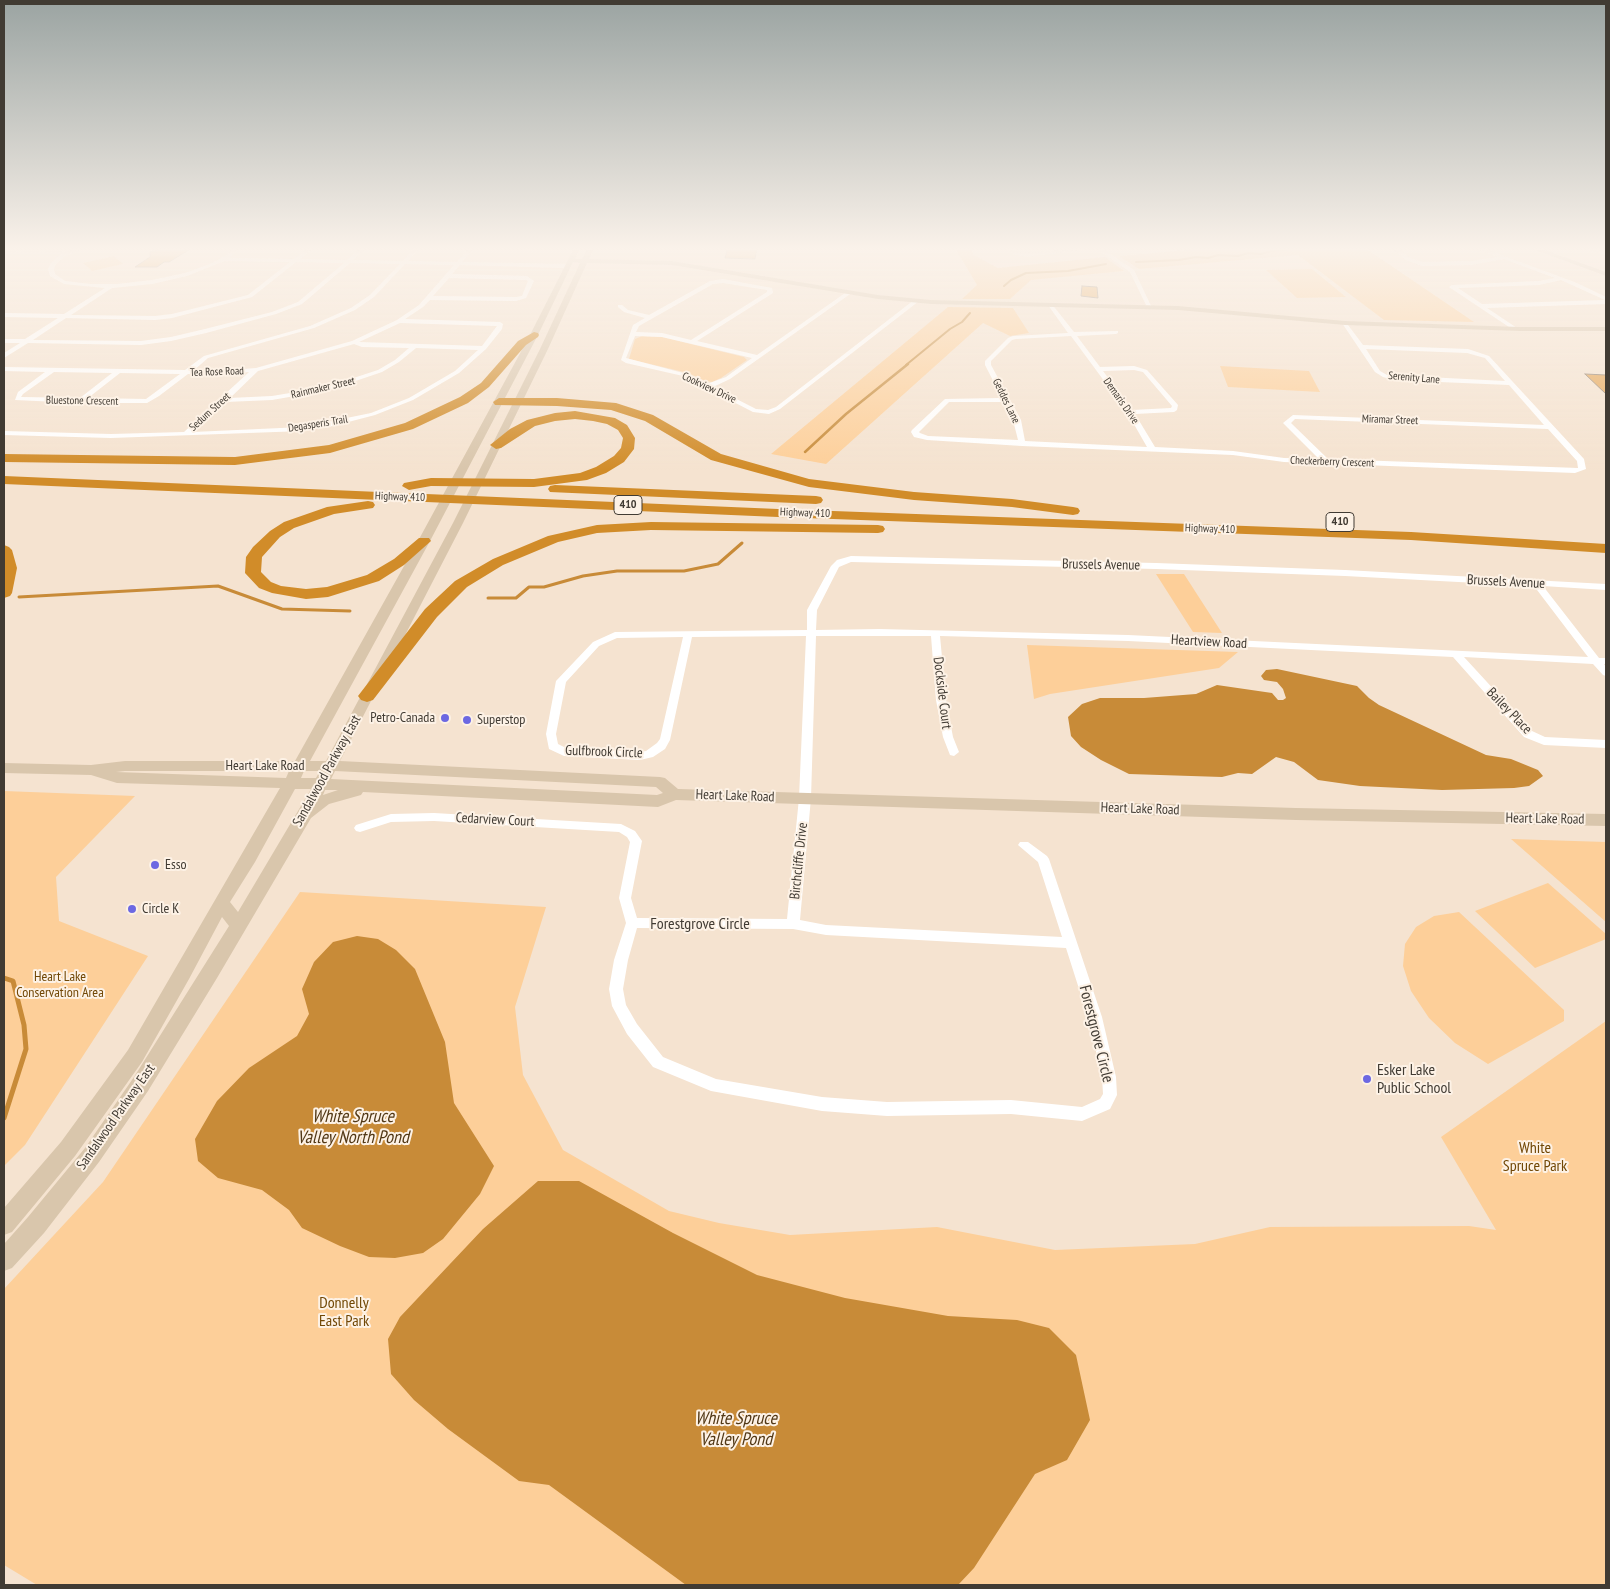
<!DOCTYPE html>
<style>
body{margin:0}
#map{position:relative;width:1610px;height:1589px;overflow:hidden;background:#f5e3d0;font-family:"PT Sans Narrow",sans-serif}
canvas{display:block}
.frame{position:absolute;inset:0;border:5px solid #413b33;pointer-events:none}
</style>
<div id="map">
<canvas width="1610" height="1589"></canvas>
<div class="frame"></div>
</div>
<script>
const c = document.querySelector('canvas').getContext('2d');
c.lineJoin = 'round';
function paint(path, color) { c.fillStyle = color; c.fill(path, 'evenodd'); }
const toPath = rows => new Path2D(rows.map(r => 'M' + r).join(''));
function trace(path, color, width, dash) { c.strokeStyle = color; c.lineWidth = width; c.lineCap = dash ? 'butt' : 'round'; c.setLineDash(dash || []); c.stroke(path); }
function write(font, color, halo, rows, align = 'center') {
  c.font = font + ' "PT Sans Narrow",sans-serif'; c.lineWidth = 4; c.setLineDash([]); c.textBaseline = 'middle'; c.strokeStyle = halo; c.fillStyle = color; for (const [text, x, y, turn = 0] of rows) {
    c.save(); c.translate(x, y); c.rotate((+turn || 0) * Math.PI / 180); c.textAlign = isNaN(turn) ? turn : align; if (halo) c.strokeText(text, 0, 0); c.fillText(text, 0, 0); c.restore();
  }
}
const green = toPath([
 [955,248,970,248,974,255,998,268,1105,257,1124,271,1031,280,1010,299,962,299,977,285],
 [1211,248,1365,248,1474,322,1384,320,1298,255,1139,269,1119,256],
 [114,256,123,264,92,271,83,263],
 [1312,269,1346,297,1297,298,1266,270],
 [948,307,1013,308,1029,333,1010,336,983,323,826,464,771,454],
 [642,336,662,337,744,357,747,360,721,378,712,382,705,381,688,373,629,359,635,339],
 [1220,366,1309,371,1320,392,1228,387],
 [1156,574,1184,574,1222,633,1193,632],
 [1027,645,1238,652,1219,668,1050,694,1034,699],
 [4,791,135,796,56,877,59,921,148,956,25,1145,4,1166],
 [1511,839,1606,842,1606,922],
 [1548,883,1606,934,1606,939,1535,968,1475,911],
 [300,892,546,907,515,1007,523,1075,563,1150,669,1211,719,1223,790,1235,937,1227,1055,1250,1195,1244,1270,1227,1469,1226,1496,1230,1441,1137,1606,1021,1606,1585,37,1585,4,1565,4,1289,103,1182],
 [1459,912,1564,1010,1564,1021,1488,1064,1455,1043,1429,1018,1411,991,1403,966,1405,944,1416,927,1434,916]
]);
const water = toPath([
 [1277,669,1357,686,1369,698,1379,705,1486,755,1511,759,1538,770,1543,776,1529,786,1514,788,1442,790,1360,786,1318,780,1294,762,1276,757,1252,774,1238,773,1222,777,1129,774,1101,760,1081,747,1071,736,1068,717,1082,704,1100,698,1144,698,1196,694,1217,685,1272,693,1278,700,1283,700,1286,698,1283,689,1277,682,1264,680,1261,676,1266,670],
 [357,936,378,939,396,950,415,969,445,1042,454,1103,494,1166,480,1194,443,1239,423,1253,395,1258,369,1257,340,1246,302,1228,289,1210,262,1190,218,1178,198,1161,195,1139,217,1101,249,1068,297,1036,309,1014,302,989,314,962,333,942],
 [538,1181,579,1181,673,1233,757,1275,845,1298,948,1316,1017,1320,1049,1328,1076,1355,1090,1420,1067,1460,1035,1474,974,1568,958,1585,686,1585,549,1485,519,1481,448,1429,414,1400,391,1374,388,1339,400,1317,483,1229]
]);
const streamFar3 = toPath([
 [1136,262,1179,260,1196,257,1208,258,1218,255,1238,256,1248,253,1261,254,1271,251,1304,248],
 [1004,286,1011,280,1026,273,1068,271,1106,264],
 [906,365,950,329,962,322,970,313]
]);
const streamFar2 = toPath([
 [805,452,846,414,908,364]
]);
const streamFar1 = toPath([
 [19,597,218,586,282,609,350,611],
 [488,598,516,598,529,587,544,587,583,576,617,571,684,571,718,564,742,543]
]);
const stream = toPath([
 [4,978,13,981,24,1025,26,1049,4,1118]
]);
const building = toPath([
 [728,248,757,248,755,259,725,258,728,248],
 [163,249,189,250,169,262,164,262,157,267,135,267,150,257,150,252,163,249],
 [1082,286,1097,287,1098,298,1081,296,1082,286],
 [1585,374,1606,375,1606,394,1585,374]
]);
const street = toPath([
 [76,248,83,248,64,257,56,264,54,269,55,274,65,281,91,284,117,284,152,280,185,273,210,264,227,255,232,248,237,248,230,258,294,259,308,248,313,248,300,259,347,260,361,248,366,248,353,260,403,261,415,248,420,248,408,261,457,262,469,248,474,248,462,262,567,264,570,266,567,268,460,265,452,274,527,276,534,281,526,298,516,301,430,300,423,307,405,319,500,322,503,324,502,329,486,349,459,373,413,400,375,415,333,426,303,431,111,438,4,435,4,431,111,434,184,432,249,372,219,375,188,374,159,396,147,403,80,403,15,400,18,392,45,372,4,371,4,367,185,370,204,356,310,326,351,308,370,295,400,264,350,263,302,304,276,314,206,333,171,341,141,345,28,343,4,358,4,353,20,343,4,343,4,339,25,339,58,318,4,317,4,313,64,314,105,288,64,284,50,276,48,269,51,263,61,254,4,254,4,251,68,252,76,248],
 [224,261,290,262,248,295,172,314,155,316,71,315,112,288,152,284,187,276,224,261],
 [296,262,344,263,298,302,272,312,205,329,171,337,141,341,33,340,66,318,155,320,172,318,252,297,296,262],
 [405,264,454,265,419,305,397,320,352,341,256,368,219,371,193,371,208,358,314,328,355,310,374,297,405,264],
 [449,278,526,280,528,281,522,296,516,297,433,296,449,278],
 [400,323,497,326,482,346,359,342,400,323],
 [354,344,362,347,409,348,395,360,378,370,326,387,272,396,230,398,258,371,354,344],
 [416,348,478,350,455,371,409,398,371,413,303,427,193,432,225,402,272,400,329,390,382,372,399,362,416,348],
 [54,372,112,373,80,398,21,397,23,394,54,372],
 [120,373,180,374,146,399,88,398,120,373],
 [515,248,534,248,531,250,515,248],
 [1007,248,1013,248,1017,252,1027,253,1092,248,1027,257,1013,254,1007,248],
 [1096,248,1101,248,1134,270,1152,308,1147,307,1130,272,1096,248],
 [1392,248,1398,248,1410,258,1423,262,1471,261,1498,257,1475,248,1482,248,1577,283,1606,297,1606,304,1487,308,1517,328,1512,329,1449,287,1452,285,1539,281,1555,278,1504,259,1471,265,1422,266,1406,260,1392,248],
 [1561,280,1605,300,1482,304,1458,288,1539,285,1561,280],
 [1585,248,1593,248,1606,252,1606,255,1585,248],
 [723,279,772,288,773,293,697,341,757,355,848,291,853,292,730,379,713,387,756,409,768,410,776,407,914,300,919,301,780,409,769,414,753,412,683,376,626,363,621,360,633,325,645,318,624,312,618,307,618,305,622,305,628,310,649,315,710,281,723,279],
 [723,283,767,290,767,292,691,340,662,333,636,332,639,326,713,284,723,283],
 [635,336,662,337,752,358,726,377,707,384,687,374,626,358,635,336],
 [1051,303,1074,332,1118,331,1118,333,1116,334,1077,336,1100,367,1134,366,1147,370,1178,405,1177,410,1174,412,1135,414,1155,447,1233,451,1284,458,1319,459,1283,423,1293,415,1544,425,1509,385,1394,380,1383,377,1375,372,1342,323,1345,321,1363,345,1468,349,1489,356,1584,459,1586,469,1575,473,1284,462,1233,455,1022,446,927,440,914,437,911,432,912,430,945,399,1002,398,985,365,985,361,1008,338,1013,336,1068,333,1048,305,1051,303],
 [1071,336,1127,412,1147,447,1025,441,1021,420,991,365,991,361,1012,340,1016,339,1071,336],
 [1366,349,1467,353,1485,358,1505,381,1387,375,1380,371,1366,349],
 [1134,370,1143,372,1172,406,1171,408,1132,410,1103,371,1134,370],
 [949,402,1004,402,1013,420,1018,440,928,436,920,433,919,432,949,402],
 [1295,419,1548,429,1577,461,1578,468,1328,459,1291,423,1295,419],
 [851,556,1156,563,1345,570,1606,584,1606,590,1543,586,1599,658,1606,658,1606,664,1604,664,1606,667,1606,676,1603,675,1593,664,1464,657,1532,731,1545,737,1606,740,1606,748,1544,745,1524,737,1453,657,1128,641,940,636,946,700,953,737,959,752,954,756,950,755,943,737,936,700,931,636,816,636,811,798,800,920,826,925,1062,937,1038,862,1018,845,1020,842,1028,842,1047,856,1049,859,1102,1017,1116,1077,1117,1095,1110,1109,1082,1121,1011,1114,887,1116,822,1111,711,1091,653,1067,627,1034,612,1006,609,989,614,960,626,923,619,898,630,842,627,837,619,832,434,821,391,822,360,832,356,831,354,828,356,825,391,814,434,813,621,824,635,831,642,841,631,898,637,918,787,919,799,798,806,636,692,637,670,740,665,749,653,757,640,760,564,756,549,749,546,734,556,681,593,642,615,632,807,630,807,610,831,566,837,560,851,556],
 [851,562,1156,569,1345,576,1534,586,1588,657,1128,635,879,629,816,630,817,610,839,567,851,562],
 [683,637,660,739,657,743,646,751,640,752,566,748,558,744,556,734,566,682,599,646,617,638,683,637],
 [637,928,793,929,826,935,1066,948,1088,1017,1102,1077,1103,1094,1100,1099,1082,1107,1011,1100,887,1102,822,1097,716,1079,663,1057,637,1024,626,1005,623,989,628,960,637,928]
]);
const secondary = toPath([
 [574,248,580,248,575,259,582,259,588,248,594,248,589,259,672,261,878,295,931,300,1178,306,1345,321,1520,327,1606,327,1606,331,1520,331,1345,325,1178,310,931,304,878,299,672,265,587,263,548,349,463,523,340,761,660,777,665,778,678,789,1296,808,1606,814,1606,826,1296,820,676,800,658,807,363,792,361,795,329,804,311,818,217,978,148,1091,99,1162,44,1233,12,1268,4,1271,4,1244,28,1217,85,1148,134,1077,229,926,222,917,189,979,142,1062,75,1156,12,1232,4,1235,4,1208,61,1142,128,1050,280,788,117,783,91,775,4,773,4,763,91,765,125,761,295,761,418,541,530,335,574,248],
 [573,262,580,263,540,349,453,523,326,761,310,761,430,541,538,335,573,262],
 [125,771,289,771,286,778,116,772,125,771],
 [304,771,320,771,316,778,301,778,304,771],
 [335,771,656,787,663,793,657,795,331,779,335,771],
 [295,789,311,789,238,912,230,902,255,862,295,789],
 [325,790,338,790,323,795,325,790],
 [1530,248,1539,248,1606,272,1606,276,1530,248]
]);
const highway = toPath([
 [534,332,538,333,539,335,538,337,526,345,489,387,468,403,413,429,330,453,235,465,4,462,4,454,235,457,329,445,405,423,460,397,481,383,518,341,534,332],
 [499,398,557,398,616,403,653,415,721,454,809,479,914,492,1012,499,1073,507,1078,508,1080,511,1078,514,1073,515,1012,507,914,500,809,487,711,460,645,421,611,410,557,406,495,405,493,402,499,398],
 [575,411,615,418,627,425,635,438,634,449,624,462,606,473,587,480,534,487,431,486,409,490,402,486,404,483,431,478,534,479,580,473,596,467,614,456,621,448,623,438,618,430,607,424,593,421,575,419,555,421,535,426,501,448,496,449,490,445,510,429,527,420,555,413,575,411],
 [4,476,778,509,1411,532,1606,544,1606,553,1411,540,778,517,4,484,4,476],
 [555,485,816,496,821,497,823,500,821,503,816,504,550,492,548,489,550,486,555,485],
 [368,501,373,502,375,505,373,508,334,514,294,528,280,537,262,557,261,572,271,582,281,586,306,589,327,587,367,575,394,559,419,538,429,538,431,541,404,565,379,581,328,597,306,599,272,593,259,588,245,573,246,557,253,547,270,531,284,522,327,507,368,501],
 [651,522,878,525,883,526,885,529,883,532,878,533,651,530,597,533,558,542,503,565,467,587,437,617,373,700,367,702,361,700,358,696,425,609,455,581,493,559,548,536,597,525,651,522],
 [4,545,9,547,12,550,17,568,12,593,10,596,4,598,4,545]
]);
const markers = [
 [445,718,5,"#6c68e2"],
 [467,720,5,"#6c68e2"],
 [155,865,5,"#6c68e2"],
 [132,909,5,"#6c68e2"],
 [1367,1079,5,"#6c68e2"]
];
const farStreetnames = [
 ["Tea Rose Road",217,372,-2],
 ["Serenity Lane",1414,378,5],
 ["Rainmaker Street",323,388,-13],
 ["Cookview Drive",709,388,25],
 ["Bluestone Crescent",82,401,1],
 ["Geddes Lane",1006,401,64],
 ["Demaris Drive",1121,401,55],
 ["Sedum Street",210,412,-42],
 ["Miramar Street",1390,420,2],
 ["Degasperis Trail",318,424,-9],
 ["Checkerberry Crescent",1332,462,2],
 ["Highway 410",400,497,2],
 ["Highway 410",805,513,2],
 ["Highway 410",1210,529,2]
];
const shields = [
 [628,505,28],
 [1340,522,28]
];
const shieldNames = [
 ["410",628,505],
 ["410",1340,522]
];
const streetNames = [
 ["Brussels Avenue",1101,565,1],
 ["Brussels Avenue",1506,582,3],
 ["Heartview Road",1209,642,3],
 ["Dockside Court",942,693,83],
 ["Bailey Place",1509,711,46],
 ["Gulfbrook Circle",604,752,2],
 ["Heart Lake Road",265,766],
 ["Sandalwood Parkway East",327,771,-61],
 ["Heart Lake Road",735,796,2],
 ["Heart Lake Road",1140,809,2],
 ["Heart Lake Road",1545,819,1],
 ["Cedarview Court",495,820,3],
 ["Birchcliffe Drive",799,861,-84],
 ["Sandalwood Parkway East",116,1117,-55]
];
const poiNames = [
 ["Petro-Canada",435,718,"right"],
 ["Superstop",477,720],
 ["Esso",165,865],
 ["Circle K",142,909]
];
const parkNames = [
 ["Heart Lake",60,977],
 ["Conservation Area",60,993]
];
const nearStreetnames = [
 ["Forestgrove Circle",700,924],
 ["Forestgrove Circle",1096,1034,76]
];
const nearPoinames = [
 ["Esker Lake",1377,1070],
 ["Public School",1377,1088]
];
const nearParknames = [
 ["White",1535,1148],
 ["Spruce Park",1535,1166],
 ["Donnelly",344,1303],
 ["East Park",344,1321]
];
const nearWaternames = [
 ["White Spruce",353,1117],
 ["Valley North Pond",353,1138],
 ["White Spruce",736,1419],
 ["Valley Pond",736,1440]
];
paint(green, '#fdcf99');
paint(water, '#c88b38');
trace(streamFar3, '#c88b38', 2);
trace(streamFar2, '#c88b38', 2.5);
trace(streamFar1, '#c88b38', 3);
trace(stream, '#c88b38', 5);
paint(building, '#e5a555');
trace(building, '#928270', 1);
paint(street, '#fff');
paint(secondary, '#d9c6ac');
paint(highway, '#d18c29');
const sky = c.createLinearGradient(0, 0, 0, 470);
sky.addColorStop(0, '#9ba4a2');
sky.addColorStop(0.53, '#faf2ea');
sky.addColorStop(1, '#faf2ea00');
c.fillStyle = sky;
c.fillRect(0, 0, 1610, 470);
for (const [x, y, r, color] of markers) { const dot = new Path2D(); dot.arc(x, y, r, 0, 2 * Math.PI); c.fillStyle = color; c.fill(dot); trace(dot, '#fdf2e6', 2); }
write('11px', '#413b33', '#fdf2e6', farStreetnames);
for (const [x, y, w] of shields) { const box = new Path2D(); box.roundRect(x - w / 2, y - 9.5, w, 19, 4); c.fillStyle = '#fdf2e6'; c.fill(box); trace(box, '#413b33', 1); }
write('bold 12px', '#413b33', null, shieldNames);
write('14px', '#413b33', '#fdf2e6', streetNames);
write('14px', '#413b33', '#fdf2e6', poiNames, 'left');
write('14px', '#714705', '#fdf2e6', parkNames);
write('16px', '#413b33', '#fdf2e6', nearStreetnames);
write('16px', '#413b33', '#fdf2e6', nearPoinames, 'left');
write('16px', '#714705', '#fdf2e6', nearParknames);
write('italic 18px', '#523816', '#fdf2e6', nearWaternames);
</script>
